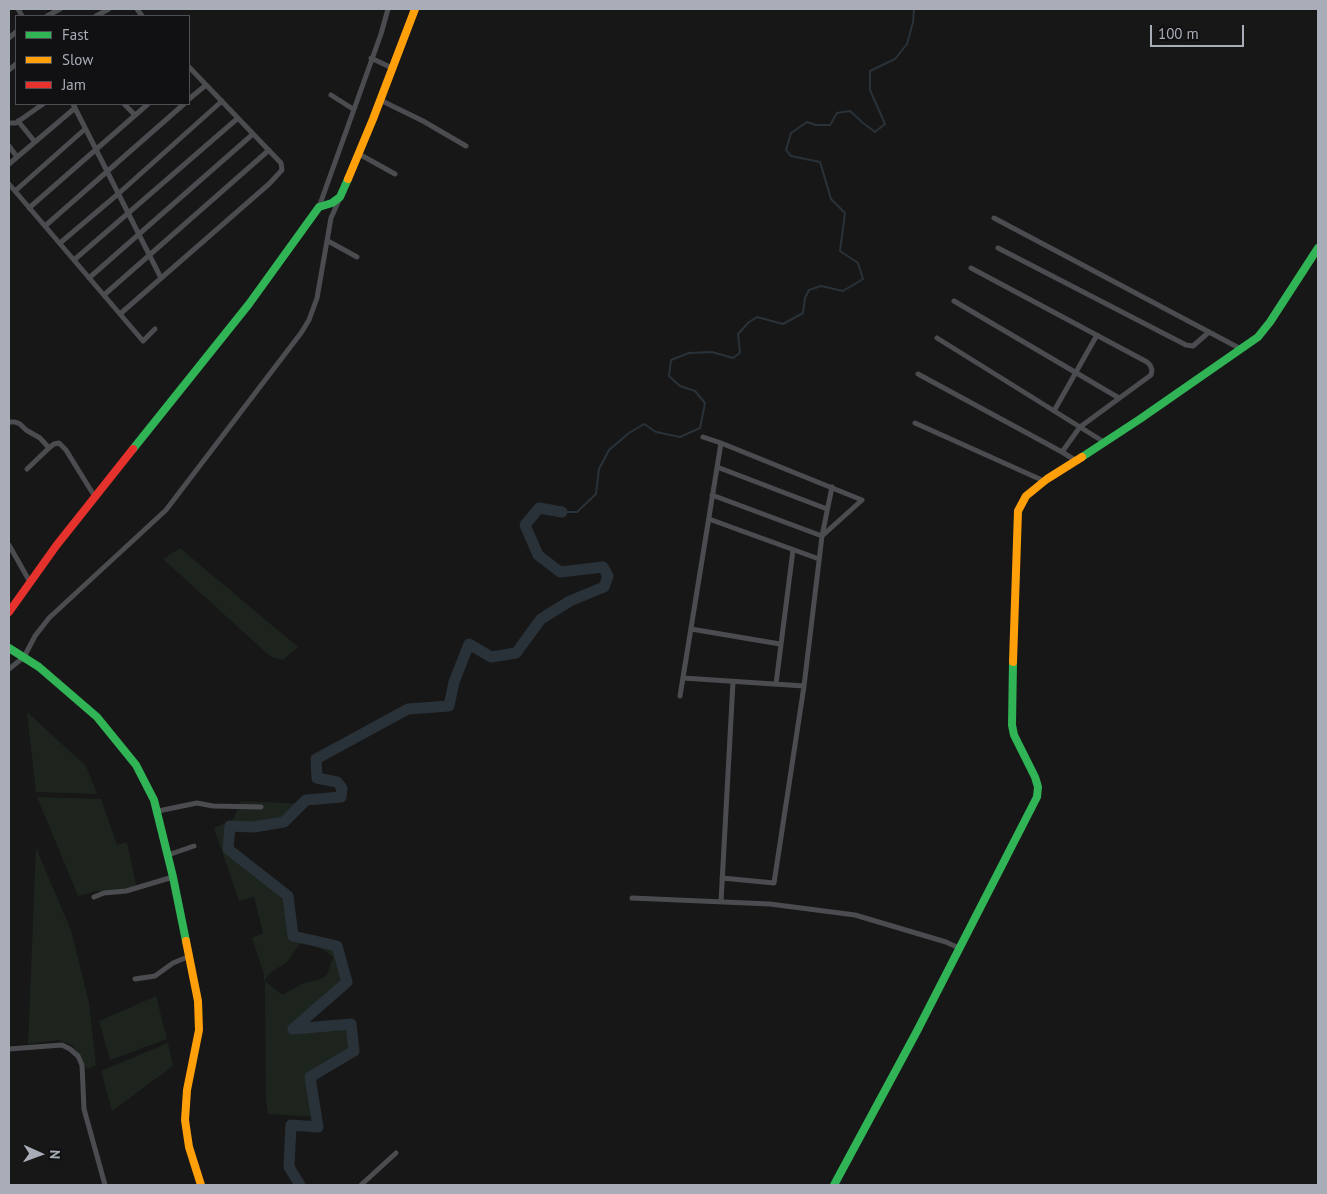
<!DOCTYPE html>
<style>
body{margin:0}
#map{position:relative;width:1327px;height:1194px;overflow:hidden;background:#171717;font-family:"PT Sans",sans-serif}
canvas{display:block}
.frame{position:absolute;inset:0;border:10px solid #a8adb8;pointer-events:none}
.legend{position:absolute;left:15px;top:15px;width:175px;height:90px;box-sizing:border-box;background:#111113;border:1px solid #4d4f55;margin:0;padding:6px 9px;list-style:none;font-size:15px;color:#a8adb8}
.legend li{display:flex;align-items:center;gap:10px;height:25px}
.legend b{width:25px;border:1px solid #4d4f55}
.north{position:absolute;left:15px;top:1129px;width:50px;height:50px;-webkit-text-stroke:4px #111113;paint-order:stroke;rotate:92deg;font-size:14px;font-weight:700;line-height:20px;text-align:center;color:#a8adb8}
.north::after{content:'';display:block;margin:auto;width:18px;height:22px;background:#a8adb8;clip-path:polygon(50% 0,100% 100%,50% 72%,0 100%)}
.scale{position:absolute;left:1150px;top:25px;width:94px;height:22px;box-sizing:border-box;border:2px solid #a8adb8;border-top:0;padding-left:6px;font-size:15px;line-height:18px;white-space:nowrap;color:#a8adb8;-webkit-text-stroke:4px #111113;paint-order:stroke}
</style>
<div id="map">
<canvas width="1327" height="1194"></canvas>
<div class="frame"></div>
<ul class="legend">
<li><b style="height:6px;background:#30b455"></b>Fast</li>
<li><b style="height:6px;background:#ff9f0a"></b>Slow</li>
<li><b style="height:6px;background:#e5322d"></b>Jam</li>
</ul>
<div class="north">N</div>
<div class="scale">100 m</div>
</div>
<script>
const c = document.querySelector('canvas').getContext('2d');
c.lineJoin = 'round';
function paint(path, color) { c.fillStyle = color; c.fill(path, 'evenodd'); }
const toPath = rows => new Path2D(rows.map(r => 'M' + r).join(''));
function trace(path, color, width, dash) { c.strokeStyle = color; c.lineWidth = width; c.lineCap = dash ? 'butt' : 'round'; c.setLineDash(dash || []); c.stroke(path); }
const green = toPath([
 [180,548,298,647,283,660,271,657,163,559],
 [27,712,86,766,97,794,36,792],
 [37,797,101,799,117,845,127,842,136,885,120,892,96,891,78,896],
 [241,801,307,804,285,827,258,832,235,830,233,847,292,895,298,933,342,944,349,972,350,986,303,1024,355,1020,357,1055,313,1079,321,1117,268,1114,266,1100,265,981,282,995,304,983,318,980,327,975,333,957,320,948,301,942,288,961,270,973,264,981,264,974,252,938,263,933,254,897,239,901,214,828,233,820],
 [36,848,71,930,89,1003,96,1065,87,1069,73,1045,58,1040,28,1044],
 [156,996,167,1039,110,1060,99,1021],
 [168,1043,173,1066,112,1111,101,1071]
]);
const stream = toPath([
 [562,512,577,512,596,494,599,469,609,450,629,433,644,424,656,432,680,437,700,428,705,403,695,391,680,386,669,376,671,360,689,353,712,352,733,358,740,353,738,334,749,322,757,317,783,324,803,313,805,298,809,290,821,286,843,291,863,279,858,263,840,251,845,213,831,199,820,162,791,156,786,150,791,133,807,122,816,125,830,125,837,113,850,111,863,123,875,132,885,124,870,90,870,71,895,59,907,44,913,22,914,9]
]);
const river = toPath([
 [300,1185,289,1167,291,1125,318,1127,310,1077,354,1051,351,1024,293,1029,347,982,337,946,293,936,288,896,228,849,230,826,253,827,284,822,306,800,341,797,342,788,337,782,317,778,316,759,408,709,449,706,454,682,469,644,491,657,516,653,541,619,570,601,604,587,608,576,603,567,560,572,538,555,525,525,539,508,562,512]
]);
const street = toPath([
 [18,9,22,16],
 [137,9,142,16],
 [47,16,60,9],
 [96,16,109,9],
 [9,38,16,32],
 [371,58,392,68],
 [9,70,16,64],
 [331,95,353,109],
 [189,99,206,85],
 [380,100,423,121,466,146],
 [73,104,161,278],
 [124,104,135,115],
 [18,121,35,142],
 [9,123,16,123,43,104],
 [9,146,17,157],
 [359,154,395,174],
 [9,164,75,108],
 [9,184,143,341,155,329],
 [15,191,85,129],
 [319,207,381,34,388,9],
 [29,208,148,104],
 [994,218,1241,349],
 [45,226,184,104],
 [328,241,357,257],
 [60,243,118,194,222,101],
 [998,248,1186,345,1193,346,1209,332],
 [74,260,238,118],
 [971,268,1147,362,1150,365,1152,370,1151,375,1080,427,1062,452],
 [89,278,253,134],
 [104,295,269,150],
 [954,301,1119,398],
 [120,314,269,184,282,170,281,163,189,67],
 [937,338,1104,442],
 [918,374,1062,452,1075,460],
 [1054,411,1097,335],
 [9,422,15,422,20,424,26,430,40,438,49,448],
 [915,423,1044,481],
 [703,437,721,443,862,500,822,536,712,495],
 [717,467,827,509],
 [27,469,49,448,54,444,59,443,66,450,95,497],
 [709,519,819,559],
 [9,545,30,582],
 [691,629,780,644],
 [9,669,24,657,35,636,49,618,166,510,301,333,309,320,317,298,331,218,340,198],
 [683,678,804,686],
 [776,684,793,550],
 [680,696,721,443],
 [158,811,197,803,213,806,261,807],
 [168,855,194,846],
 [722,878,774,883,804,686,822,536,832,487],
 [94,897,104,893,126,891,173,877],
 [632,898,770,904,855,915,946,942,959,948],
 [721,902,733,682],
 [135,979,155,976,173,963,190,956],
 [9,1049,62,1045,70,1049,78,1056,82,1065,84,1109,105,1185],
 [361,1185,396,1153]
]);
const fast = toPath([
 [133,449,249,304,319,207,332,203,340,197,348,179],
 [1082,457,1140,419,1258,337,1270,322,1318,248],
 [9,648,39,667,97,717,136,765,154,800,173,877,186,941],
 [834,1185,916,1033,1037,797,1038,787,1035,777,1014,735,1012,725,1013,662]
]);
const slow = toPath([
 [348,179,373,119,415,9],
 [1013,662,1018,511,1026,496,1047,479,1082,457],
 [186,941,198,1001,199,1030,187,1090,185,1120,189,1147,201,1185]
]);
const jam = toPath([
 [9,612,56,546,133,449]
]);
paint(green, '#1d241e');
trace(stream, '#2a3239', 2);
trace(river, '#2a3239', 11);
trace(street, '#4b4c50', 5);
trace(fast, '#30b455', 8);
trace(slow, '#ff9f0a', 8);
trace(jam, '#e5322d', 8);
</script>
